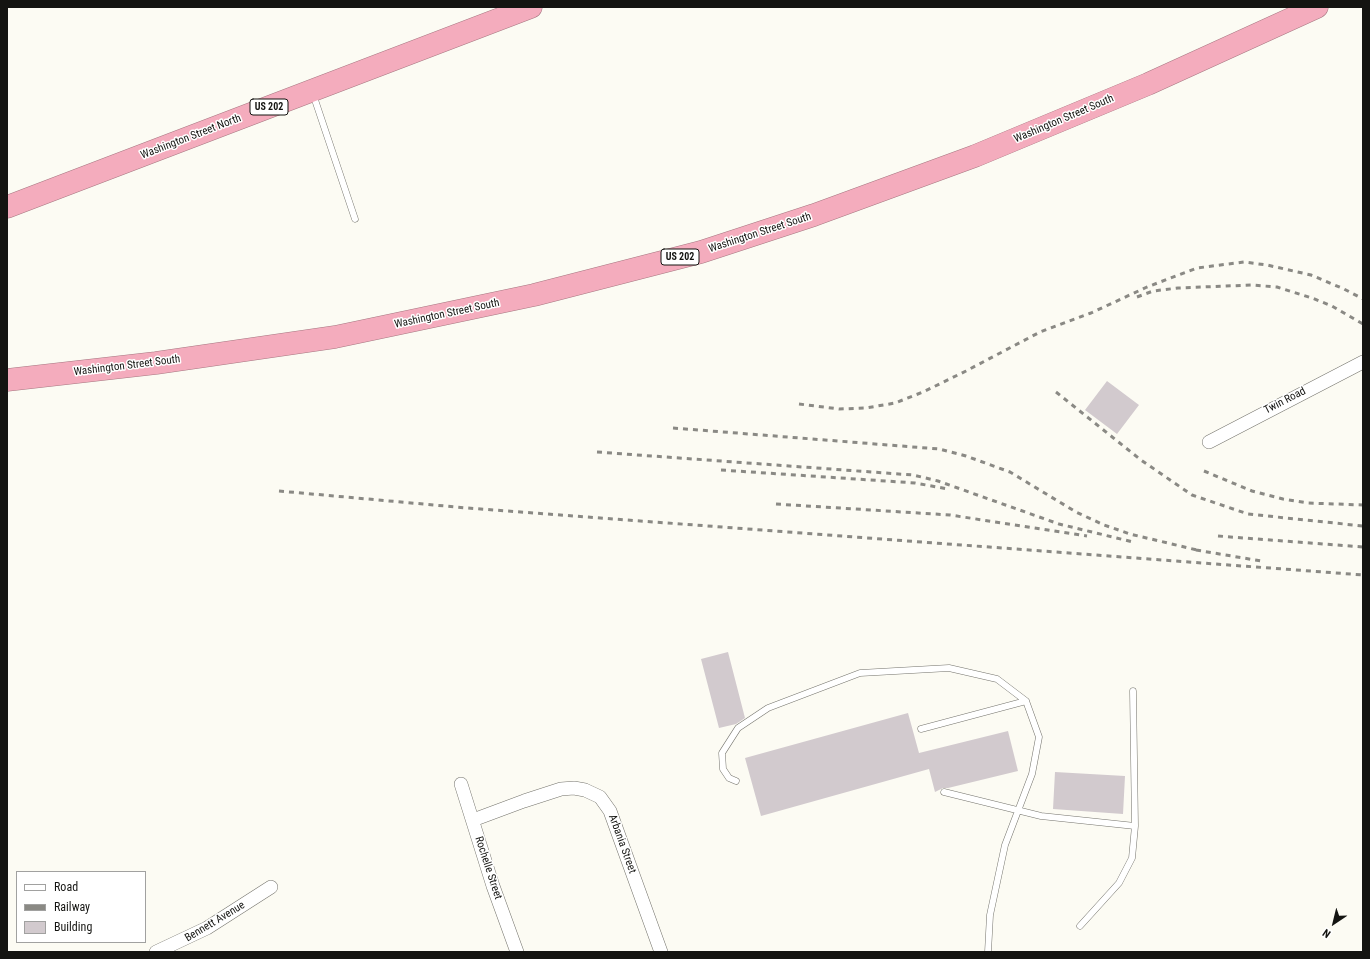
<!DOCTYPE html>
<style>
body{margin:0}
#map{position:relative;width:1370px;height:959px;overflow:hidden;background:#fcfbf3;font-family:"Roboto Condensed",sans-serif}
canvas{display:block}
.frame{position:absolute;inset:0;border:8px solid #141411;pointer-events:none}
.legend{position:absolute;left:16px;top:871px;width:130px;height:72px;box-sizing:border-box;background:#fff;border:1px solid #a1a1a0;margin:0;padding:5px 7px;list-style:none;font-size:12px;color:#141411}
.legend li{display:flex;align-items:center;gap:8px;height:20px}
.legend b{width:20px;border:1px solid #a1a1a0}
.north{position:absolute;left:1314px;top:903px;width:40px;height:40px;-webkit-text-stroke:3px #fff;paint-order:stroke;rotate:215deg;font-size:11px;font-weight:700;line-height:16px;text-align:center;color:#141411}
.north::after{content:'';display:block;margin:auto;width:14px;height:18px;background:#141411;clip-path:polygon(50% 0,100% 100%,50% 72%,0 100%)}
</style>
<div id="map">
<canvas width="1370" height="959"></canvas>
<div class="frame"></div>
<ul class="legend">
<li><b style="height:5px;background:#fff"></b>Road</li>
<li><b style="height:5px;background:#8a8984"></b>Railway</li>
<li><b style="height:11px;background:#d2cace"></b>Building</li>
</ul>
<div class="north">N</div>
</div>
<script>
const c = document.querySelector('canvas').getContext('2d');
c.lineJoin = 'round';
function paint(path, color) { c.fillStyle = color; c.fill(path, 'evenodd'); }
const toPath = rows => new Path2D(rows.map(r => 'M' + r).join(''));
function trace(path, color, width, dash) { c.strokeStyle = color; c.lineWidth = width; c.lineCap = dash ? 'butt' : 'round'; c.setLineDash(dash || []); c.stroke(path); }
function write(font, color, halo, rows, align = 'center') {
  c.font = font + ' "Roboto Condensed",sans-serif'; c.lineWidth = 3; c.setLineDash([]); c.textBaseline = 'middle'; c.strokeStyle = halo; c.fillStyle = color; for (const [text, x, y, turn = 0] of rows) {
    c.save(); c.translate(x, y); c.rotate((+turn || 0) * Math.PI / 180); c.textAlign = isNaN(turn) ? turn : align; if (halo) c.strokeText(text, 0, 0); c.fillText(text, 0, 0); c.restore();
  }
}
const building = toPath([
 [1107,381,1139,405,1117,434,1085,410],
 [728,652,745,718,736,724,719,728,701,659],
 [908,713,919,753,1008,731,1018,771,948,788,943,788,935,792,929,769,761,816,745,758],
 [1055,772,1125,776,1123,814,1053,809]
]);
const lane = toPath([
 [313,94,355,219],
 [921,729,1026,701,1039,737,1032,774,1005,845,990,915,988,952],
 [736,781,729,778,723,769,722,753,738,728,768,708,860,673,949,668,997,679,1026,701],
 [944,792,1041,816,1135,826,1133,691],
 [1080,926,1119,883,1132,858,1135,826]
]);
const street = toPath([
 [1209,442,1363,362],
 [461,784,493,886,517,952],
 [473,820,524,801,561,789,574,788,585,790,600,797,610,811,661,952],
 [156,952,207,928,271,887]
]);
const highway = toPath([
 [7,207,531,7],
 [7,380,156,363,335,337,534,295,701,252,814,215,975,156,1148,84,1317,7]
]);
const rail = toPath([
 [1137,297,1153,291,1178,288,1251,285,1277,287,1312,298,1332,306,1363,324],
 [1056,392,1141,460,1192,495,1248,514,1363,526],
 [799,404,839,409,866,408,895,403,923,392,966,371,1040,332,1091,313,1147,287,1197,268,1244,262,1267,265,1311,275,1344,289,1363,299],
 [673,428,939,449,966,456,1010,472,1076,512,1104,525,1130,534,1201,551],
 [597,452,913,475,938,481,1059,524,1133,542],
 [721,470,915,483,948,489],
 [1204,471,1252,491,1283,499,1308,503,1363,505],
 [279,491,467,508,1363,575],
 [776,504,950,515,1087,536],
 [1218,536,1363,547],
 [1196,550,1261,561]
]);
const shields = [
 [269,107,38],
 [680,257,38]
];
const shieldNames = [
 ["US 202",269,107],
 ["US 202",680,257]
];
const streetNames = [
 ["Washington Street South",1064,119,-23],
 ["Washington Street North",191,137,-21],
 ["Washington Street South",760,233,-18],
 ["Washington Street South",447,314,-12],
 ["Washington Street South",127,366,-7],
 ["Twin Road",1285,401,-27],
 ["Arbania Street",622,844,70],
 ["Rochelle Street",488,868,72],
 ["Bennett Avenue",215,922,-31]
];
paint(building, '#d2cace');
trace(lane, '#74736c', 7);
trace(street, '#74736c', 14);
trace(highway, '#a67781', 23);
trace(lane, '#fff', 6);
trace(street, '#fff', 13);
trace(highway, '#f4acbd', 22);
trace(rail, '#8a8984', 3, [5, 5]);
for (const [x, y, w] of shields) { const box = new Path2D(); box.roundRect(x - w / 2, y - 8, w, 16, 3); c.fillStyle = '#fff'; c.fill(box); trace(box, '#141411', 1); }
write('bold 10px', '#141411', null, shieldNames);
write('11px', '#141411', '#fff', streetNames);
</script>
